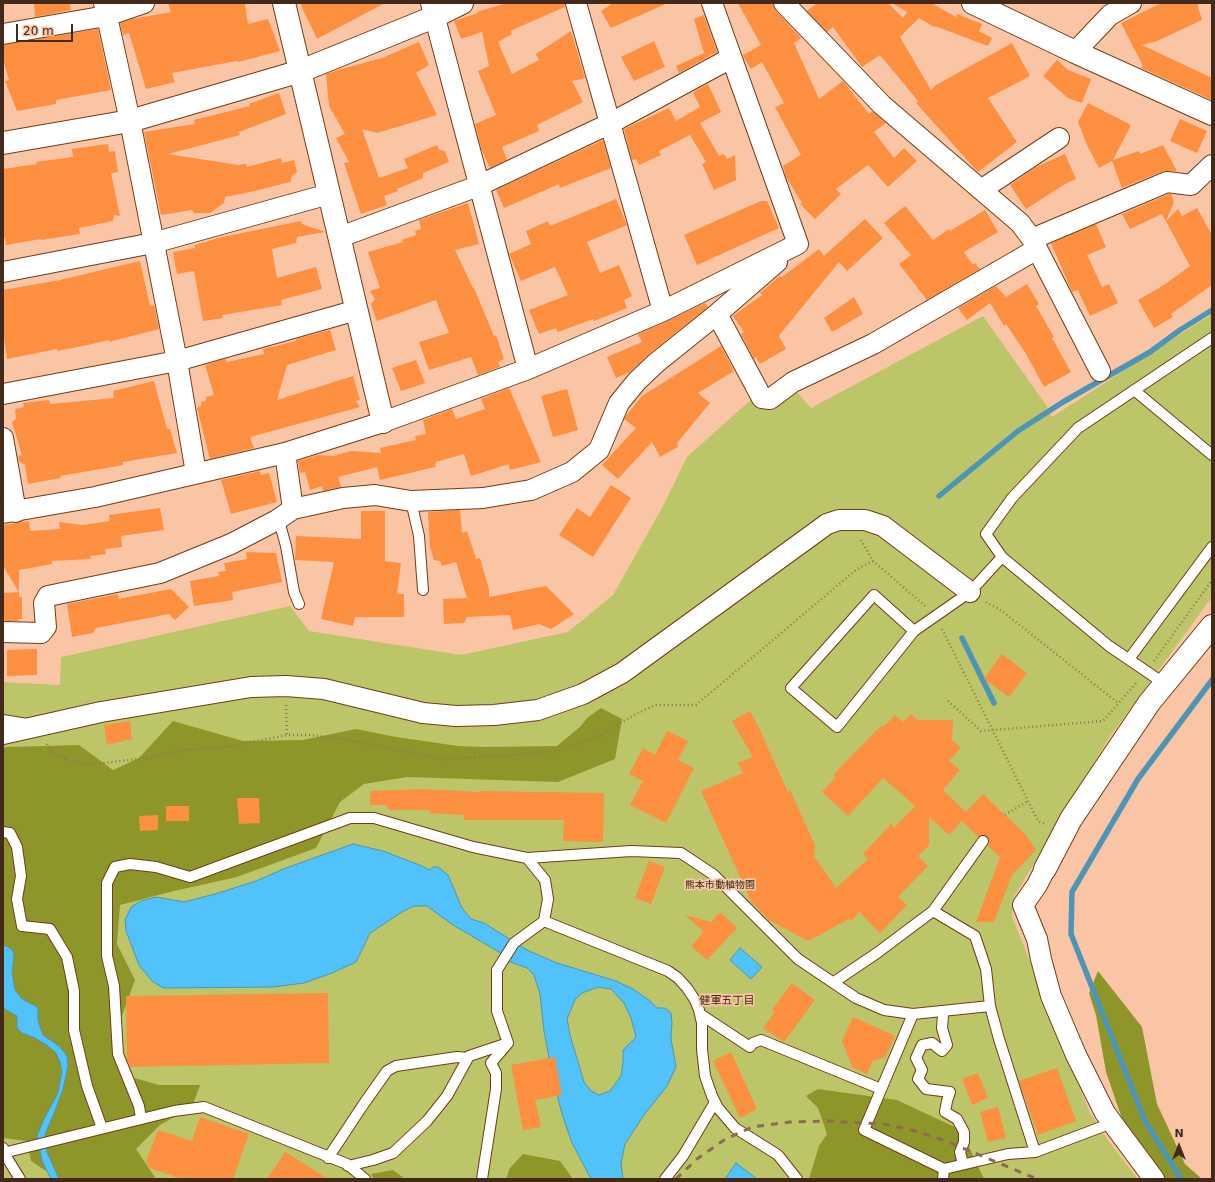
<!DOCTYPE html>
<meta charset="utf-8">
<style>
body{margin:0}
#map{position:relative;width:1215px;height:1182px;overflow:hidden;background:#fac5a5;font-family:"DejaVu Sans",sans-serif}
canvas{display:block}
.frame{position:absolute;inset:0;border:4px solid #422919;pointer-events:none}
.north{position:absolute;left:1159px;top:1126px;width:40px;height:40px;-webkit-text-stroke:3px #fac5a5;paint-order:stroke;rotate:0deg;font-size:11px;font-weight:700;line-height:16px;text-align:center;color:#422919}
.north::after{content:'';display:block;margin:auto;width:14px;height:18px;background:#422919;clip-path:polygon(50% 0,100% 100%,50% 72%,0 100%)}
.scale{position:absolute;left:16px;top:24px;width:57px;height:18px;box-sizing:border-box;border:2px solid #422919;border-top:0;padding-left:5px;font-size:12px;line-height:14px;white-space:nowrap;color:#422919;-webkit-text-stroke:3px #fac5a5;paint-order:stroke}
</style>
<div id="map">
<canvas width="1215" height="1182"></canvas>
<div class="frame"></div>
<div class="north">N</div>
<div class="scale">20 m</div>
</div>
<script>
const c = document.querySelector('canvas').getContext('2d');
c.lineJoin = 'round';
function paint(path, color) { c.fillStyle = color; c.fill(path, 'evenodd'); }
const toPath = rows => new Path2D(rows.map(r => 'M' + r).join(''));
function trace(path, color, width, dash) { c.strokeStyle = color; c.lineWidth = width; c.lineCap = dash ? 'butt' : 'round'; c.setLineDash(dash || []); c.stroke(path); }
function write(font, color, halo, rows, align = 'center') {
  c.font = font + ' "DejaVu Sans","Noto Sans JP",sans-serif'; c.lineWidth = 3.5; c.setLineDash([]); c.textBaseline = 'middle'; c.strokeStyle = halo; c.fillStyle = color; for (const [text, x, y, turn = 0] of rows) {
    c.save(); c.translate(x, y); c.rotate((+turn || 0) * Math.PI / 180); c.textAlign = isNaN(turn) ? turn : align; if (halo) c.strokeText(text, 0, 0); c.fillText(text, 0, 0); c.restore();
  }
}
const green = toPath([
 [1212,314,1212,597,1109,738,1014,897,1012,916,1090,1113,1110,1143,1138,1179,3,1179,3,682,60,685,61,657,290,606,309,631,461,655,568,632,613,595,662,508,687,457,754,397,794,389,811,408,983,316,1046,405,1052,417]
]);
const forest = toPath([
 [601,708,622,719,615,759,558,782,407,777,364,784,340,802,316,848,237,877,174,891,120,905,117,944,135,980,119,1024,124,1075,159,1085,200,1085,192,1107,160,1125,136,1149,156,1179,58,1179,31,1161,27,1141,3,1138,3,748,7,747,79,745,113,770,139,758,173,721,243,741,303,740,356,729,396,737,458,746,483,747,557,746,581,726,587,718],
 [1098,971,1142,1027,1157,1104,1185,1164,1202,1179,1148,1179,1134,1154,1106,1072,1096,1015,1089,993],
 [818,1089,897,1100,961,1130,984,1179,809,1179,819,1146,827,1134,818,1108,806,1096],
 [523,1154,560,1161,573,1179,506,1179,510,1168],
 [393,1170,405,1179,374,1179,371,1174]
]);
const water = toPath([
 [353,844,383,851,422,866,429,870,433,867,438,867,448,875,462,908,471,919,484,923,527,950,557,963,616,981,633,989,649,1000,657,1008,665,1008,671,1013,672,1023,671,1039,676,1067,667,1086,644,1115,625,1144,621,1163,623,1179,591,1179,572,1143,562,1114,553,1079,544,1031,540,994,534,975,527,968,508,961,504,955,453,925,427,906,414,906,402,912,370,933,356,962,332,973,304,983,273,987,163,988,152,981,139,965,126,931,125,920,131,907,141,901,156,897,184,902,215,894,256,881,286,868,353,844],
 [598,987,611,989,624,1003,631,1018,636,1037,623,1050,623,1061,621,1076,610,1091,599,1095,591,1091,584,1082,570,1035,567,1019,575,1000,582,993,598,987],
 [3,945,8,947,12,950,14,954,12,973,15,990,22,999,36,1006,38,1010,38,1021,43,1035,59,1046,67,1056,68,1066,63,1089,55,1111,45,1134,47,1152,59,1179,51,1179,42,1161,37,1136,43,1121,58,1093,62,1071,60,1062,56,1053,48,1046,35,1038,22,1033,17,1028,17,1016,3,1008,3,945],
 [740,948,762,967,751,979,730,960,740,948],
 [736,1163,757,1179,725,1179,736,1163]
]);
const stream = toPath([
 [939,496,1018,431,1063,402,1150,352,1180,330,1212,310],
 [962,638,994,703],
 [1181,1179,1145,1121,1071,934,1072,892,1138,779,1212,680]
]);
const building = toPath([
 [34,3,70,3,71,10,35,17],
 [168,3,245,3,248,24,268,19,280,51,238,62,237,61,172,73,175,82,146,89,129,33,123,35,120,23,132,19,171,12],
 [300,3,385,3,317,39],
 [507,3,565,3,565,7,510,31,512,34,498,42,512,74,539,60,536,54,571,31,585,78,572,81,583,102,537,125,539,131,502,147,507,160,490,168,481,148,475,124,496,115,478,71,489,66,482,32,461,39,454,21,478,13,477,12],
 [613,3,668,3,611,28,601,11],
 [738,3,773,3,776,11,801,38,794,43,819,99,843,81,869,114,872,111,886,123,874,132,894,158,904,148,917,161,888,187,868,165,836,189,841,194,815,219,800,204,802,203,786,177,783,166,801,155,775,107,784,103,762,62,751,69,744,58,743,55,761,45],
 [817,3,888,3,903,18,907,12,892,3,934,3,933,4,956,17,957,14,982,24,979,31,992,38,988,46,935,26,934,27,919,18,900,37,931,90,936,85,1012,43,1030,76,988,98,1017,142,978,172,916,103,918,101,880,55,862,67,833,27,827,32,807,11],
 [1161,3,1197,3,1202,20,1157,41,1142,45,1212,78,1212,100,1141,68,1143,66,1121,23],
 [704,15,717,52,679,73,676,66,704,53,694,19],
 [98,29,111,90,56,100,56,104,17,111,5,81,9,80,3,60,3,45],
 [654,41,665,67,634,81,621,57],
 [419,42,429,65,416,73,437,115,377,133,362,129,379,178,408,168,404,159,437,145,439,150,445,151,449,162,423,173,423,178,397,189,398,191,384,196,387,205,361,214,344,163,349,162,336,138,345,134,329,106,326,74,338,70,382,58],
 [1057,60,1068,70,1091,79,1082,103,1068,98,1043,76],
 [708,84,721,112,700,123,719,156,724,154,727,159,735,155,736,180,714,190,702,164,706,162,690,135,659,151,661,155,639,165,636,159,632,160,624,129,669,108,676,121,700,107,693,92],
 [279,93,286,114,239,132,240,135,168,154,238,165,246,164,247,167,281,158,282,163,294,160,297,172,292,176,290,182,255,191,225,197,224,203,210,213,194,213,192,210,161,215,144,132,195,124,194,120,250,106,249,104],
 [1088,103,1131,125,1113,160,1139,151,1140,154,1163,145,1177,171,1163,171,1122,188,1112,161,1099,168,1087,145,1078,122],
 [1180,119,1207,131,1197,153,1170,141],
 [603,140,611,168,560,188,559,184,504,208,496,190],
 [108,144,109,152,115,151,118,172,111,173,120,216,114,215,113,221,79,228,80,234,41,240,41,239,6,245,5,238,3,239,3,169,37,164,36,162,73,157,72,149],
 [1065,154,1076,179,1065,184,1026,209,1010,185,1036,167],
 [1169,194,1171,194,1174,202,1166,221,1178,209,1182,216,1197,208,1212,235,1212,285,1171,314,1173,317,1154,328,1138,300,1164,285,1190,266,1162,214,1130,229,1122,214],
 [616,199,627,225,587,242,600,273,619,265,632,296,624,300,627,308,594,321,593,319,558,332,556,328,539,334,529,310,568,295,555,267,521,281,509,254,531,244,526,231,548,221,550,226],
 [761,201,767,201,779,228,697,265,684,235],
 [468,203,479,244,455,250,473,288,474,288,494,336,496,335,504,359,498,362,500,367,478,375,471,357,429,370,419,342,449,333,436,300,377,321,371,304,375,299,370,291,380,288,368,252,403,242,402,240,416,235,415,231,421,229,419,220],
 [905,206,933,240,949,229,950,231,985,210,998,232,964,252,973,265,975,263,980,269,927,300,899,264,911,255,884,223],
 [865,219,883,238,847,271,839,262,777,338,779,336,786,349,760,364,756,357,754,359,741,334,744,332,733,316,762,295,760,293,780,276,782,277,819,249,824,256],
 [301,221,302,224,325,232,297,237,296,243,272,249,277,278,316,267,322,289,281,300,282,305,222,315,223,318,203,321,194,271,177,274,173,252,195,248,195,245,222,237],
 [1096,224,1106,247,1087,255,1102,287,1109,284,1118,303,1090,316,1078,290,1072,292,1051,243],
 [140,261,150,306,154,305,159,329,109,342,109,340,88,345,57,351,57,349,7,359,3,331,3,290,60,280],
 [1027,284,1039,304,1036,306,1054,337,1052,338,1071,372,1044,387,1026,354,1006,324,1004,326,990,303,967,320,958,308,996,286,1006,297],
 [854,297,863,314,832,332,824,318],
 [705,303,708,307,649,354,630,372,616,378,607,357,642,342,638,334,668,321],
 [330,330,336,350,287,365,277,400,353,376,360,400,356,401,360,407,250,437,254,448,210,459,197,408,201,406,201,402,206,401,206,397,214,395,205,365,225,359,227,362,264,354,263,349,296,341,296,339],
 [721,346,734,371,698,393,710,403,677,443,678,447,660,457,652,442,618,479,602,465,636,428,624,419,625,417,642,396],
 [416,360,425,383,401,391,392,368],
 [154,381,167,429,170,429,177,453,123,462,123,465,60,476,61,478,28,484,25,465,19,461,18,456,22,455,12,422,16,419,15,409,24,407,23,403,49,400,50,404,114,398,113,391],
 [509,388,541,462,510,470,509,464,471,476,464,454,436,462,435,467,380,480,377,467,338,477,341,487,323,491,322,486,310,490,305,472,300,473,298,461,318,455,333,456,351,451,381,453,380,448,416,440,415,436,426,434,423,420,452,409,456,419,485,409,481,399],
 [567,389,578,430,553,437,541,396],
 [260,471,261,475,269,473,277,502,231,514,221,480],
 [611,485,631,498,593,557,559,535,577,508,590,517],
 [160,508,164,530,121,536,122,547,105,549,106,554,90,556,91,559,52,561,52,564,19,570,19,597,22,597,22,619,18,619,18,621,3,621,3,593,19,592,3,566,3,525,29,521,30,531,60,529,59,522,82,525,110,521,109,515],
 [460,510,462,533,467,531,476,559,480,558,489,589,489,597,546,586,574,614,551,629,539,624,513,630,510,615,467,617,464,623,444,624,443,599,467,598,456,562,442,566,440,561,434,560,430,547,428,512],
 [361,511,385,511,385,561,401,563,397,594,404,594,404,617,355,617,353,626,321,619,334,562,295,560,296,536,361,539],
 [246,552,276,553,282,582,232,592,233,600,194,606,190,581,219,576,218,572,226,571,224,563,247,559],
 [171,589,189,607,175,620,169,614,96,628,93,633,72,637,67,604,118,594,118,599],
 [37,649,37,675,7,676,7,650],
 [1002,654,1027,673,1009,697,984,679],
 [750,711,758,726,788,792,790,790,815,845,814,856,836,888,868,859,863,854,891,824,894,828,915,806,883,778,848,816,822,792,835,778,834,774,881,726,884,726,895,715,903,722,911,714,917,720,953,720,952,740,961,748,949,761,960,770,943,790,966,812,983,794,1026,835,1036,850,1012,875,994,922,976,922,1000,857,988,846,989,842,989,838,984,835,978,837,962,821,949,835,929,817,929,845,918,856,928,866,898,897,907,905,880,933,859,912,852,921,849,919,808,941,769,920,751,901,701,791,743,773,738,763,753,757,732,721],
 [130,721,132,739,107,745,104,725],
 [667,731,688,741,678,760,694,768,666,823,630,805,643,781,629,774,643,748,655,755],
 [423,789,480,792,480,791,604,793,603,842,563,841,564,820,464,820,464,815,430,813,430,810,389,810,386,805,370,805,370,791],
 [237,798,259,798,260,823,239,824],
 [166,806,189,806,189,821,166,821],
 [158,815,158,830,140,831,139,816],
 [649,861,665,867,651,904,635,898],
 [720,912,737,928,707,960,691,946,704,932,685,915,711,922],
 [792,983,815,1000,784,1042,763,1028,775,1012,772,1010],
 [328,993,329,1063,130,1067,127,1059,126,996],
 [853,1017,895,1036,885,1057,873,1061,867,1074,852,1067,842,1041],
 [731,1052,757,1109,740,1118,713,1061],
 [555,1057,562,1095,535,1100,541,1127,523,1130,511,1065],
 [1057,1068,1076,1121,1038,1135,1019,1081],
 [978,1073,988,1098,972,1105,962,1079],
 [998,1107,1006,1138,988,1142,980,1112],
 [200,1117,249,1134,233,1179,181,1179,150,1168,146,1162,158,1130,192,1141],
 [285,1152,328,1179,267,1179]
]);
const path = toPath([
 [861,540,873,561,925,606],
 [986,602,1002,611,1118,703],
 [942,629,1038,821,1045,824],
 [1154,661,1212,580],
 [948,701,981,731,1103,721,1137,682],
 [286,705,287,735],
 [47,744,50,751,67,760,88,765,146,758,183,750,226,747,287,735,310,735,348,740,441,759,516,755,563,750,602,734,636,714,655,705,696,705,857,569,873,561],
 [1005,815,1028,801]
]);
const lane = toPath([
 [1134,390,1212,455],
 [411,501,419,536,423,590],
 [277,520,281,528,286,546,294,592,299,604],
 [914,631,874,595,791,688,837,727,914,631,970,592,1002,557],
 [1129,659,1212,547],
 [1165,684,1109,646,1002,557,986,534,1012,498,1078,428,1212,338],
 [3,720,27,724],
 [3,832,10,833,17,847,21,876,17,899,22,926,50,929,67,957,74,991,74,1030,87,1086,102,1128],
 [933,911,983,841],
 [544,921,668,971,678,978,687,988,695,1000,699,1010,702,1023,702,1049,705,1076,712,1096,718,1108,735,1128,778,1155,797,1179],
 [834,982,877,953,933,911,975,936,986,969,990,1006,999,1039,1035,1152],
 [940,1011,943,1015,942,1028,947,1045,942,1051,932,1043,922,1045,916,1058,922,1070,918,1079,926,1089,950,1092,947,1101,945,1112,957,1119,964,1132,964,1142,960,1152,963,1164],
 [700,1014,750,1047,753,1043,761,1040,881,1089],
 [913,1014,864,1130,944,1169,1008,1154,1035,1152,1112,1123],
 [141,1118,139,1106,118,1054,114,986,107,956,107,883,115,867,130,864,156,867,190,877,350,818,374,818,473,847,527,858,631,851,681,853,714,875,798,959,856,998,884,1010,913,1014,990,1006],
 [3,1148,4,1153,20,1179],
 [3,1153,174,1111,204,1107,347,1164,365,1179],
 [328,1158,363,1105,387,1071,396,1066,457,1057,468,1058],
 [348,1166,373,1160,393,1153,427,1121,447,1096,469,1056,508,1043,497,1011,497,970,514,943,544,921,548,899,545,880,527,858],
 [482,1179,496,1089,496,1073,491,1063,508,1043],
 [665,1179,683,1156,715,1102],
 [943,1179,944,1169]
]);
const street = toPath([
 [104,3,130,121,177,361,196,473],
 [431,3,528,369],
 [576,3,663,311],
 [784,3,882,105,1020,223,1032,239,1100,371],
 [3,34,106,16,144,3],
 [1075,52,1110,15,1131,3],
 [981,190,1059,138],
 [340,237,478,186,611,123,731,58],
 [1032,239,1167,182,1191,185,1212,165],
 [3,272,153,243,329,194],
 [717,314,762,398,770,399,793,382,873,344,1037,249],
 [3,394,177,361,357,310],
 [3,438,16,512],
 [285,453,293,509],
 [3,513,95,497,285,453,383,422,528,369,663,311,798,244,712,3],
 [3,632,41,633,46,627,44,603,48,596,160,573,231,544,277,520,293,509,343,498,375,495,411,501,483,498,531,490,572,472,599,450,619,403,637,381,656,363,717,314,777,262],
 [3,734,101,712,251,687,286,686,324,689,423,713,456,716,494,715,538,710,583,694,622,673,827,524,839,520,865,520,883,526,970,592],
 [1045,869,1037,885,1023,905,1037,939,1041,959,1051,996,1076,1055,1105,1113,1154,1179]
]);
const secondary = toPath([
 [284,3,383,422],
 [973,3,1075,52,1212,114],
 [3,143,130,121,301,71,434,17,462,3],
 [1045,869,1071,819,1149,703,1212,626]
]);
const rail = toPath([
 [676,1179,697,1159,724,1140,752,1127,790,1122,829,1121,884,1124,912,1130,946,1141,1037,1179]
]);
const parkNames = [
 ["熊本市動植物園",720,885]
];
const neighbourhoodNames = [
 ["健軍五丁目",727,1001]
];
paint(green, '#bdc569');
paint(forest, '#8f9629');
paint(water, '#51c3fa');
trace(water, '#4c95b6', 1);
trace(stream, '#4c95b6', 5.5);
paint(building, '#fd8f41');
trace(lane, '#733c14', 12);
trace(street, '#733c14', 22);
trace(secondary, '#733c14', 24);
trace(path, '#967059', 2.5, [1, 3]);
trace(lane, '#fff', 10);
trace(street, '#fff', 20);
trace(secondary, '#fff', 22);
trace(rail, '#8f6a53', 3, [7, 7]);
write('10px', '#2a2c15', '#fac5a5', parkNames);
write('11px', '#422919', '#fac5a5', neighbourhoodNames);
</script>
